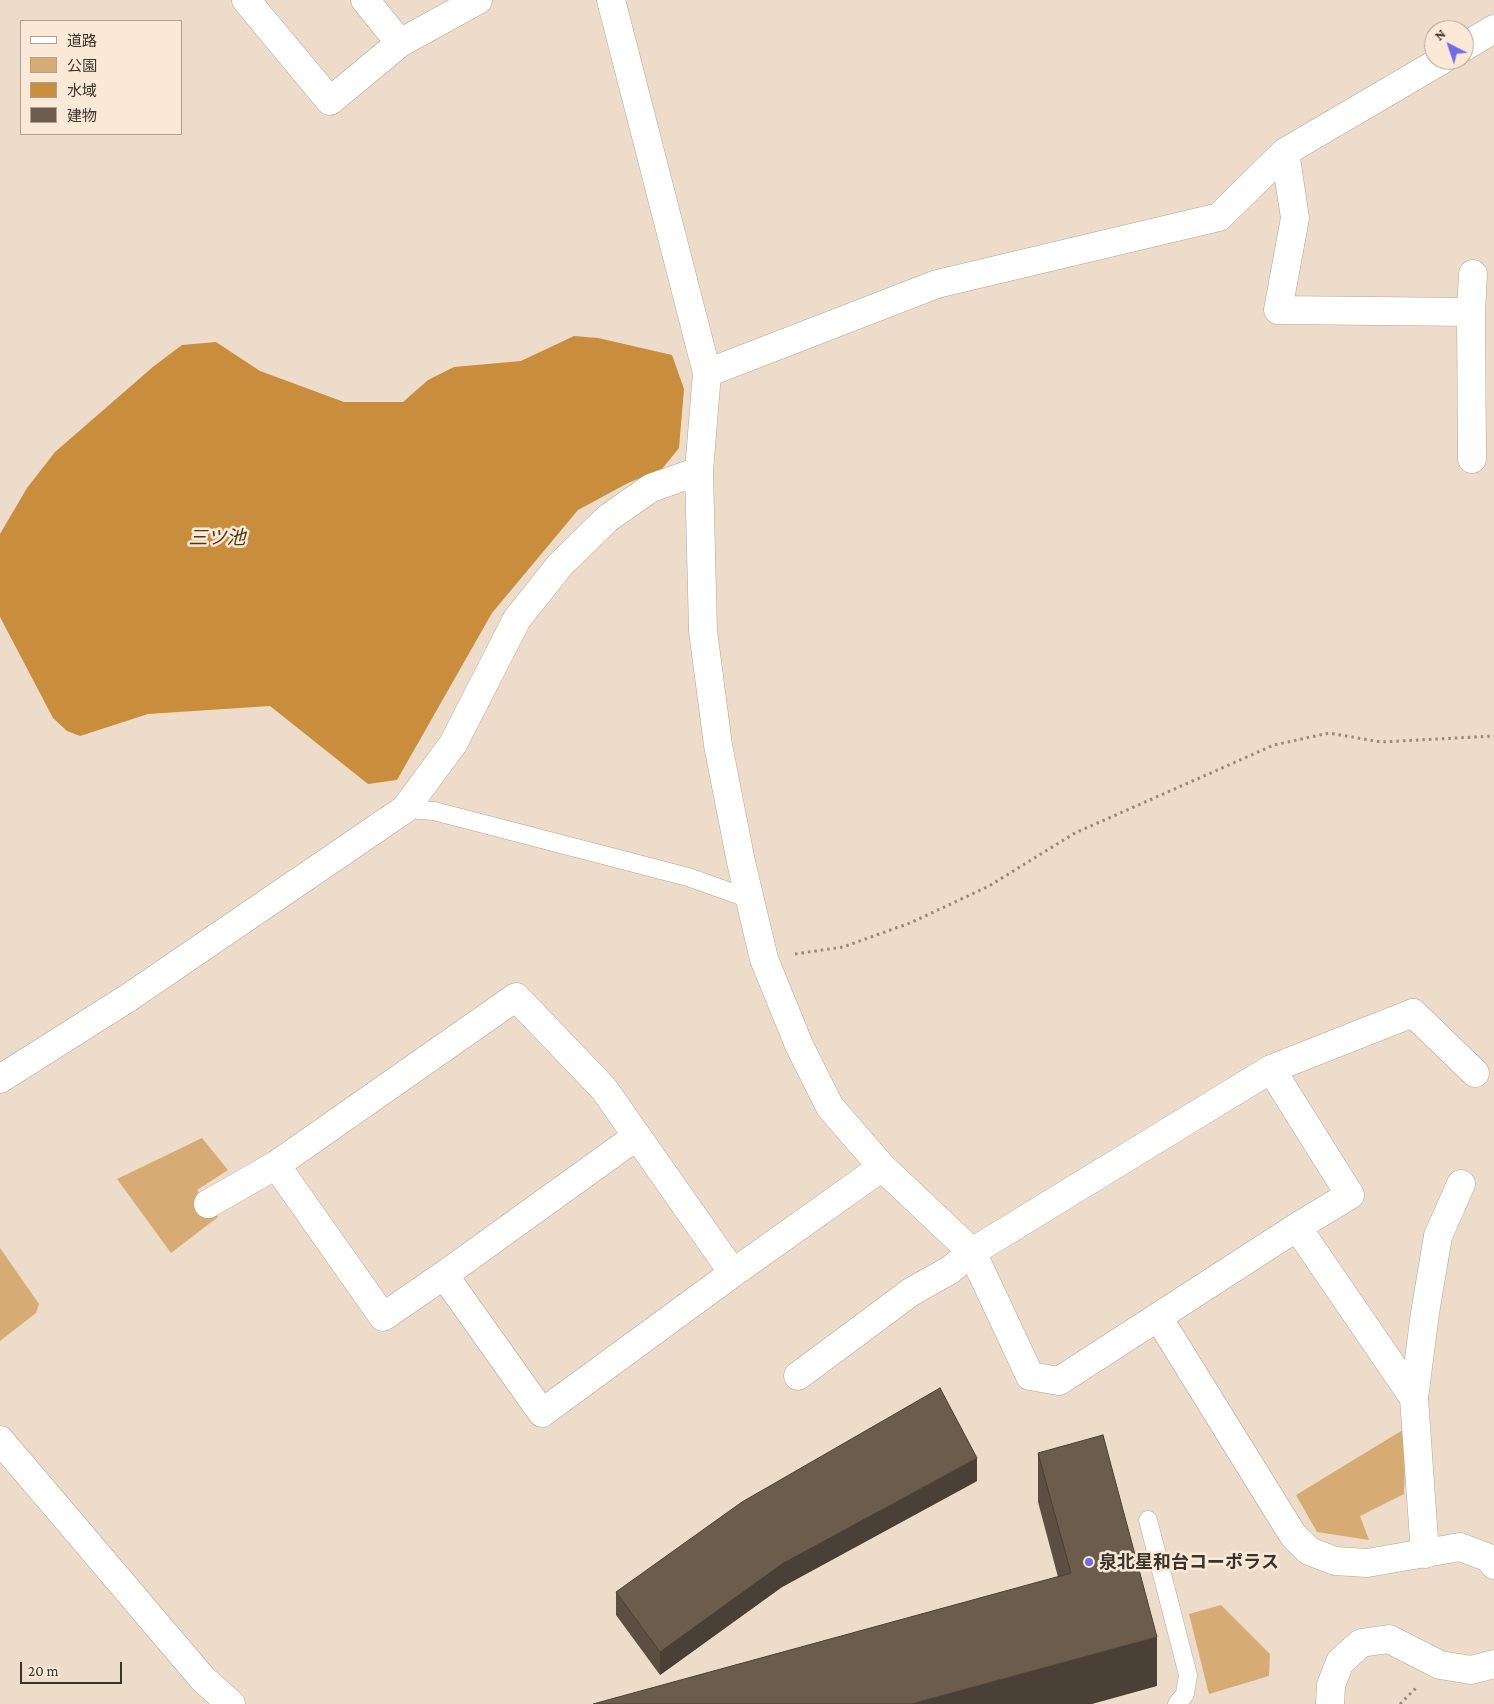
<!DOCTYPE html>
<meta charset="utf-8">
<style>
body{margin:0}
#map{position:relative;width:1494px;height:1704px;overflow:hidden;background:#eddcc9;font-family:"Crimson Pro","Noto Sans JP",serif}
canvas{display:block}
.legend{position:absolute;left:20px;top:20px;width:162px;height:115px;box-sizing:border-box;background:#fae9d6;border:1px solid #aea192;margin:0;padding:6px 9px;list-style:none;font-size:15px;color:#3b342c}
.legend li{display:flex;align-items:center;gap:10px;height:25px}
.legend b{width:25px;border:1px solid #aea192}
.north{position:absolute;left:1424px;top:20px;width:50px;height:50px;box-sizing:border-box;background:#fae9d6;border:1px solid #aea192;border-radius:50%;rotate:319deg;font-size:14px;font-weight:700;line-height:20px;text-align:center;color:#3b342c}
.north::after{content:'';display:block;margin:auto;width:18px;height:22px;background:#716be6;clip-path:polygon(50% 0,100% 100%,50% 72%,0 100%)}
.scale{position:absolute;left:20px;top:1662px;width:102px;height:22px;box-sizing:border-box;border:2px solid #3b342c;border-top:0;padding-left:6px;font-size:15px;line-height:18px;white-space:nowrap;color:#3b342c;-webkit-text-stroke:4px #fae9d6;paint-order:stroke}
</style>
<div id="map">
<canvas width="1494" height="1704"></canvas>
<ul class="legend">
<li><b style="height:6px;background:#fff"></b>道路</li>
<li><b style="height:14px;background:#d7ab74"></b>公園</li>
<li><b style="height:14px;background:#c98e3d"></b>水域</li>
<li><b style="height:14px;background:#6b5c4c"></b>建物</li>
</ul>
<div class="north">N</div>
<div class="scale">20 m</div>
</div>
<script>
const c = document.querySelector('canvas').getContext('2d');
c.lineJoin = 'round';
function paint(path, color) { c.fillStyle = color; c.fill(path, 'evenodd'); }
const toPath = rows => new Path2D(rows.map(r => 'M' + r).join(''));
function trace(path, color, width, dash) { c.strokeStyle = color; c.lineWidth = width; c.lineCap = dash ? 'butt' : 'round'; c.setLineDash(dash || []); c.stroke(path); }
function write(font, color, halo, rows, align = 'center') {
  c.font = font + ' "Crimson Pro","Noto Sans JP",serif'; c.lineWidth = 5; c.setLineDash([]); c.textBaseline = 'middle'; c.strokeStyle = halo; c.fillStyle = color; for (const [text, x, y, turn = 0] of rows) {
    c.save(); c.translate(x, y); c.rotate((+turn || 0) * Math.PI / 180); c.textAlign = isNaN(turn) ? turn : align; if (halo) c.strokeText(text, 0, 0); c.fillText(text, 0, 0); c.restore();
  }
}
const green = toPath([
 [202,1138,228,1170,197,1190,218,1217,171,1253,117,1179],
 [0,1248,39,1304,36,1313,0,1341],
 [1406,1428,1404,1494,1360,1516,1369,1540,1317,1532,1296,1495],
 [1221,1605,1270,1654,1269,1676,1209,1694,1189,1614]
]);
const water = toPath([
 [574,336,598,338,672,355,684,389,679,448,662,469,628,483,578,510,492,613,397,780,368,784,270,706,148,714,80,736,67,731,53,718,0,617,0,534,27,488,55,452,154,366,182,345,216,342,260,371,344,402,403,402,428,380,454,367,521,361]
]);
const path = toPath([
 [795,954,843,947,910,923,989,886,1075,833,1274,745,1329,733,1381,742,1494,736],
 [1400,1704,1417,1687]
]);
const lane = toPath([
 [405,809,434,811,688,877,750,899],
 [1148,1520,1188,1675,1185,1694,1177,1704]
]);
const street = toPath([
 [246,0,330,101,400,43,478,0],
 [365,0,400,43],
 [611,0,707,373,699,471,703,631,718,745,741,862,764,959,799,1045,830,1107,882,1167,972,1252,1030,1376,1059,1381,1297,1227],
 [1464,47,1494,29],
 [1285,152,1295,218,1278,310,1471,312],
 [707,373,937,284,1219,217,1285,152,1442,60],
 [1472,459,1471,312,1473,274],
 [1271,1069,1350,1195,1297,1227,1414,1398],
 [0,1079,128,998,405,809,453,744,517,619,560,565,608,518,651,488,699,471],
 [276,1165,383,1317,444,1275,542,1413,733,1273,882,1167],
 [208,1204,276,1165,516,997,604,1089,733,1273],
 [444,1275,637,1136],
 [1158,1317,1293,1535,1309,1551,1335,1561,1367,1563,1460,1547,1489,1558,1494,1565],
 [798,1376,911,1292,950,1270,972,1252,1271,1069,1413,1013,1475,1073],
 [0,1440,203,1679,231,1704],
 [1425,1554,1414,1398,1425,1313,1438,1236,1461,1184],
 [1330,1704,1331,1685,1340,1662,1361,1643,1389,1639,1440,1665,1471,1670,1494,1664]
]);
const wall = toPath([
 [1038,1453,1157,1686,1058,1577,1038,1502],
 [977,1481,782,1587,660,1675,616,1615,616,1592]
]);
const shadedWall = toPath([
 [977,1458,977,1481,782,1587,660,1675,660,1652,782,1564],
 [1157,1637,1157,1686,1092,1704,911,1704]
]);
const building = toPath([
 [940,1388,977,1458,782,1564,660,1652,616,1592,742,1502,940,1388],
 [1103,1435,1157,1637,911,1704,593,1704,1071,1573,1038,1453,1103,1435]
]);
const markers = [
 [1089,1562,5,"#716be6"]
];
const poiNames = [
 ["泉北星和台コーポラス",1099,1562]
];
const waterNames = [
 ["三ツ池",217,538]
];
paint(green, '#d7ab74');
paint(water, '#c98e3d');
trace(lane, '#b4a491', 19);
trace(street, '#b4a491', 29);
trace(path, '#968a7c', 3, [2.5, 4]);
trace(lane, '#fff', 18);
trace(street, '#fff', 28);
paint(wall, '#5c4f41');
paint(shadedWall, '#4b4035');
paint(building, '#6b5c4c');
trace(building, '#4b4035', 1);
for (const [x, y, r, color] of markers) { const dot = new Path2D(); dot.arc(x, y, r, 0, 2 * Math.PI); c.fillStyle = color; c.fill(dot); trace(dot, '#fae9d6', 2); }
write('bold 18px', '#3b342c', '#fae9d6', poiNames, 'left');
write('italic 19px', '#4e3514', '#fae9d6', waterNames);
</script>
